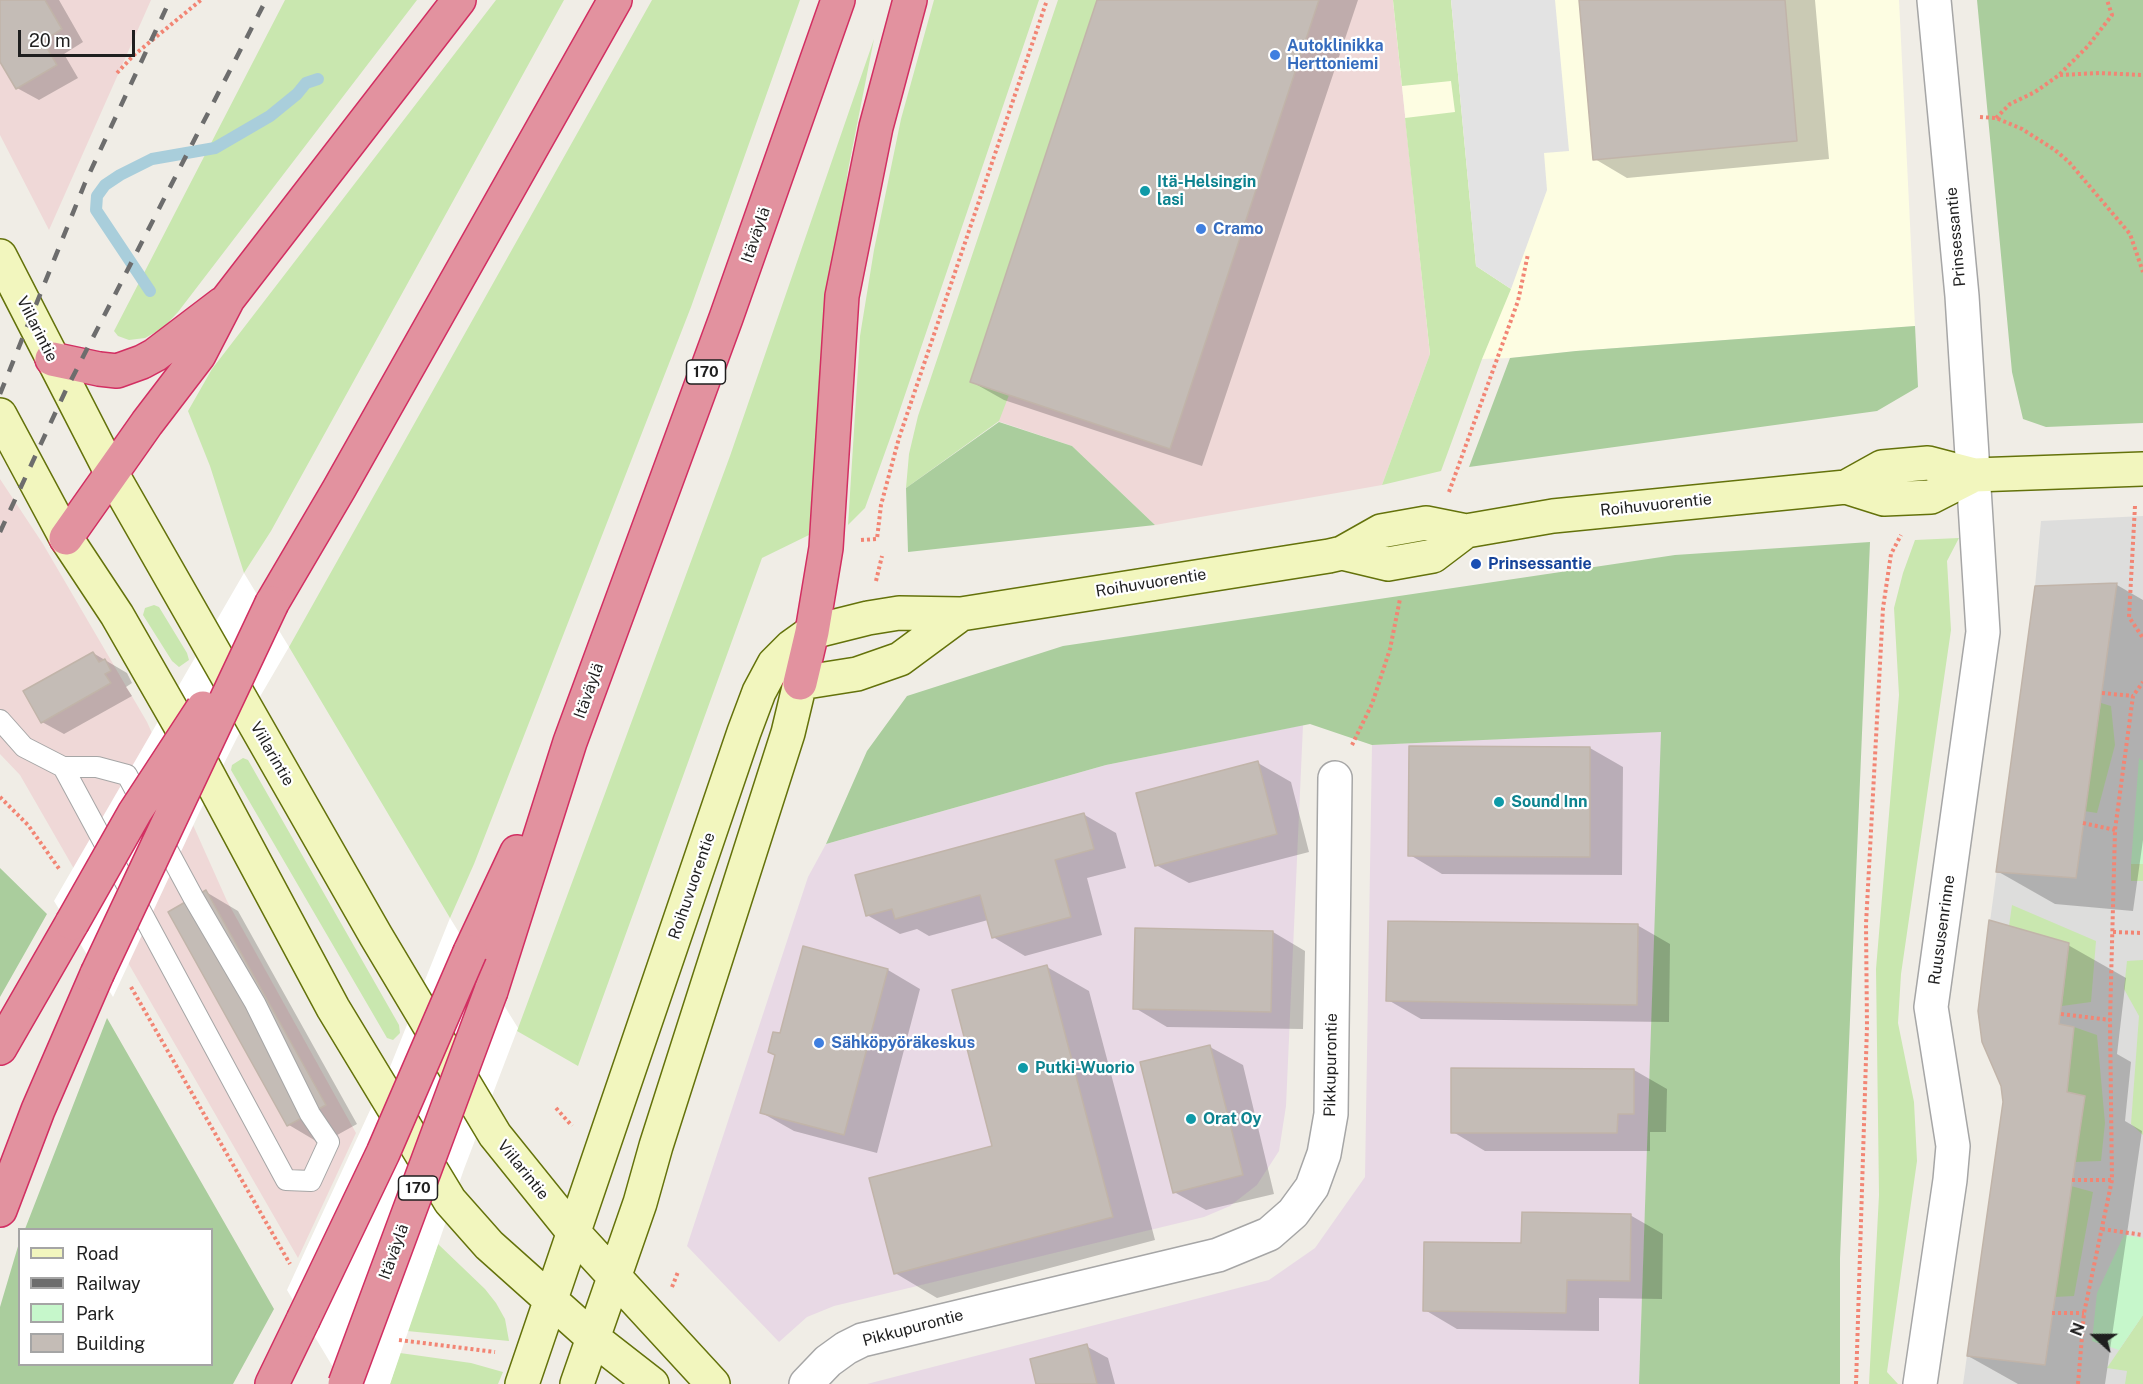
<!DOCTYPE html>
<meta charset="utf-8">
<style>
body{margin:0}
#map{position:relative;width:2143px;height:1384px;overflow:hidden;background:#f0ede6;font-family:"Public Sans",sans-serif}
canvas{display:block}
.legend{position:absolute;left:18px;top:1228px;width:195px;height:138px;box-sizing:border-box;background:#fff;border:2px solid #a5a5a5;margin:0;padding:8px 10px;list-style:none;font-size:18px;color:#1f1f1f}
.legend li{display:flex;align-items:center;gap:12px;height:30px}
.legend b{width:30px;border:2px solid #a5a5a5}
.north{position:absolute;left:2065px;top:1306px;width:60px;height:60px;-webkit-text-stroke:4px #fff;paint-order:stroke;rotate:291deg;font-size:16px;font-weight:700;line-height:24px;text-align:center;color:#1f1f1f}
.north::after{content:'';display:block;margin:auto;width:21px;height:27px;background:#1f1f1f;clip-path:polygon(50% 0,100% 100%,50% 72%,0 100%)}
.scale{position:absolute;left:18px;top:30px;width:117px;height:27px;box-sizing:border-box;border:3px solid #1f1f1f;border-top:0;padding-left:8px;font-size:18px;line-height:21px;white-space:nowrap;color:#1f1f1f;-webkit-text-stroke:4px #fff;paint-order:stroke}
</style>
<div id="map">
<canvas width="2143" height="1384"></canvas>
<ul class="legend">
<li><b style="height:8px;background:#f2f6be"></b>Road</li>
<li><b style="height:8px;background:#6d6d6d"></b>Railway</li>
<li><b style="height:16px;background:#c6f7cb"></b>Park</li>
<li><b style="height:16px;background:#c4bcb6"></b>Building</li>
</ul>
<div class="north">N</div>
<div class="scale">20 m</div>
</div>
<script>
const c = document.querySelector('canvas').getContext('2d');
c.lineJoin = 'round';
function paint(path, color) { c.fillStyle = color; c.fill(path, 'evenodd'); }
const toPath = rows => new Path2D(rows.map(r => 'M' + r).join(''));
function trace(path, color, width, dash) { c.strokeStyle = color; c.lineWidth = width; c.lineCap = dash ? 'butt' : 'round'; c.setLineDash(dash || []); c.stroke(path); }
function write(font, color, halo, rows, align = 'center') {
  c.font = font + ' "Public Sans",sans-serif'; c.lineWidth = 4.5; c.setLineDash([]); c.textBaseline = 'middle'; c.strokeStyle = halo; c.fillStyle = color; for (const [text, x, y, turn = 0] of rows) {
    c.save(); c.translate(x, y); c.rotate((+turn || 0) * Math.PI / 180); c.textAlign = isNaN(turn) ? turn : align; if (halo) c.strokeText(text, 0, 0); c.fillText(text, 0, 0); c.restore();
  }
}
const residential = toPath([
 [2143,516,2143,1384,1963,1384,2003,1102,2001,1086,1982,1042,1978,1011,2035,586,2041,521]
]);
const commercial = toPath([
 [0,0,151,0,49,230,0,135],
 [1079,0,1393,0,1430,354,1382,485,1155,525,1072,446,938,401],
 [0,479,43,544,147,722,227,901,356,1133,298,1258,20,775,0,754]
]);
const industrial = toPath([
 [1303,725,1286,1106,1279,1151,1257,1185,1230,1206,1204,1217,834,1306,807,1317,779,1342,687,1246,808,877,826,844,1106,765],
 [1662,731,1639,1384,867,1384,1269,1280,1315,1248,1365,1177,1372,745]
]);
const education = toPath([
 [1393,0,1899,0,1915,326,1576,351,1510,358,1482,359,1430,354]
]);
const grass = toPath([
 [285,0,417,0,178,312,163,328,145,338,129,340,118,336,114,331],
 [496,0,564,0,271,531,244,573,210,466,188,411,212,369],
 [652,0,800,0,691,307,474,864,450,918,289,647],
 [934,0,1039,0,892,433,865,508,848,525,860,336,874,250,901,119],
 [1058,0,1097,0,970,382,1009,395,999,421,906,488,909,454,918,416],
 [1393,0,1451,0,1476,266,1511,289,1482,359,1441,471,1382,485,1430,354,1405,118,1455,112,1451,81,1402,86],
 [874,39,848,170,832,288,809,535,762,558,578,1066,517,1031,730,456],
 [1959,538,1947,561,1951,630,1901,974,1898,1023,1914,1102,1917,1161,1887,1372,1898,1384,1869,1384,1879,1195,1876,969,1899,695,1894,608,1903,573,1915,540],
 [154,605,159,607,187,653,189,660,179,667,172,661,143,615,145,608],
 [2101,703,2111,706,2115,745,2097,813,2084,811],
 [243,758,248,760,399,1025,400,1033,393,1040,387,1038,231,770,232,765],
 [2131,864,2143,864,2143,881,2131,881],
 [2012,905,2096,941,2091,1002,2062,1006,2069,943,2009,926],
 [2143,960,2143,1135,2131,1124,2139,1016,2124,989,2127,961],
 [2074,1027,2097,1035,2105,1123,2101,1161,2075,1162,2067,1092],
 [2071,1186,2093,1192,2074,1296,2054,1297],
 [438,1244,485,1289,496,1303,505,1319,509,1341,407,1331],
 [2143,1315,2143,1384,2125,1384,2127,1371,2107,1368],
 [400,1353,471,1363,503,1372,498,1384,390,1384]
]);
const forest = toPath([
 [1977,0,2143,0,2143,423,2046,427,2023,419,2012,372],
 [1915,326,1918,387,1877,411,1469,467,1510,358,1576,351],
 [999,422,1072,446,1155,525,908,552,906,488],
 [1870,542,1840,1258,1840,1384,1639,1384,1661,732,1372,745,1310,724,1106,765,826,844,867,751,907,696,1063,646,1675,555],
 [0,868,47,914,0,997],
 [107,1018,274,1309,233,1384,0,1384,0,1307,19,1243,20,1364,212,1364,212,1230,25,1229]
]);
const park = toPath([
 [2139,758,2143,761,2143,864,2131,864],
 [2124,1235,2143,1238,2143,1315,2119,1350,2092,1341,2097,1293]
]);
const parking = toPath([
 [1451,0,1555,0,1569,151,1544,153,1547,190,1511,289,1476,266]
]);
const pier = toPath([
 [244,573,289,647,244,724,200,811,113,997,54,901],
 [450,918,518,1028,464,1169,390,1384,343,1384,287,1290,390,1067]
]);
const shadow = toPath([
 [0,0,59,0,83,42,64,54,78,78,39,100,17,88,0,59],
 [1099,0,1358,0,1202,466,1004,400,972,382],
 [1581,0,1815,0,1829,159,1627,178,1595,159],
 [2117,585,2143,600,2143,840,2133,911,2055,904,1997,871],
 [93,653,127,673,132,683,126,687,132,696,64,734,42,722],
 [1590,748,1623,767,1622,875,1442,874,1410,855],
 [1258,763,1291,782,1309,852,1189,883,1156,865],
 [1083,814,1116,833,1126,868,1087,878,1102,935,1025,956,993,937,988,920,929,936,917,929,900,934,867,915],
 [206,892,238,911,357,1124,321,1144,289,1125,170,912],
 [1637,925,1670,944,1669,1022,1421,1019,1388,1000],
 [1273,932,1305,951,1303,1029,1167,1027,1135,1008],
 [2068,945,2126,978,2117,1054,2131,1062,2125,1121,2142,1131,2105,1384,2018,1384,1968,1356],
 [1047,967,1089,991,1155,1240,937,1298,895,1273,994,1147],
 [888,970,920,989,877,1153,794,1131,762,1113,782,1035],
 [1210,1047,1243,1065,1274,1194,1206,1210,1174,1192],
 [1453,1069,1634,1070,1667,1089,1666,1132,1650,1132,1650,1151,1485,1151,1453,1132],
 [1630,1215,1663,1234,1662,1299,1599,1298,1599,1331,1457,1329,1425,1310],
 [1086,1346,1108,1358,1115,1384,1037,1384]
]);
const stream = toPath([
 [150,291,96,210,97,196,105,185,120,175,152,159,215,148,270,116,297,94,306,83,318,79]
]);
const building = toPath([
 [0,0,45,0,62,29,43,41,57,65,16,89,0,62,0,0],
 [1097,0,1319,0,1170,449,970,382,1097,0],
 [1579,0,1785,0,1797,141,1593,160,1579,0],
 [2117,583,2076,878,1996,872,2035,586,2117,583],
 [93,652,99,662,105,659,111,671,105,674,111,683,41,723,23,691,93,652],
 [1409,746,1590,747,1590,857,1408,856,1409,746],
 [1258,761,1277,834,1155,866,1136,793,1258,761],
 [1084,813,1094,849,1055,860,1071,917,992,938,980,895,895,919,892,909,866,916,855,875,1084,813],
 [206,890,326,1105,287,1126,168,912,206,890],
 [1989,920,2069,943,2059,1024,2074,1027,2067,1092,2085,1096,2045,1365,1967,1356,2003,1102,2001,1086,1982,1042,1978,1011,1989,920],
 [1388,921,1638,924,1637,1005,1386,1001,1388,921],
 [1135,928,1273,931,1271,1012,1133,1009,1135,928],
 [803,946,888,969,844,1135,760,1113,775,1055,768,1052,773,1032,780,1033,803,946],
 [1047,965,1113,1217,894,1274,869,1178,992,1146,952,990,1047,965],
 [1210,1045,1243,1175,1173,1193,1140,1062,1210,1045],
 [1451,1068,1634,1069,1634,1114,1618,1114,1617,1133,1451,1133,1451,1068],
 [1522,1212,1631,1214,1630,1281,1567,1280,1566,1313,1423,1311,1424,1242,1521,1243,1522,1212],
 [1087,1344,1097,1384,1036,1384,1030,1359,1087,1344]
]);
const path = toPath([
 [117,73,134,55,201,0],
 [2060,75,2099,73,2143,75],
 [1980,117,1996,118,2022,129,2055,150,2069,162,2130,234,2143,272],
 [1996,118,2010,104,2035,92,2059,75,2088,46,2112,15,2107,0],
 [1449,492,1518,301,1528,254],
 [2135,506,2129,617,2143,638],
 [861,540,877,539,881,505,899,438,1047,0],
 [876,581,882,556],
 [2102,693,2133,696],
 [1352,745,1372,704,1390,649,1400,599],
 [0,797,28,825,60,870],
 [2083,823,2115,830],
 [2113,932,2143,933],
 [131,987,290,1264],
 [2061,1014,2110,1020],
 [556,1108,572,1126],
 [2072,1180,2112,1180],
 [2102,1229,2143,1235],
 [672,1287,678,1272],
 [2052,1313,2084,1313],
 [399,1340,495,1352],
 [1856,1384,1867,1026,1866,924,1883,608,1891,554,1901,535],
 [2078,1384,2084,1313,2112,1180,2110,1020,2115,830,2133,696,2143,682]
]);
const lane = toPath([
 [0,720,24,747,63,767,286,1180,311,1181,329,1142,310,1114,255,1003,193,897,159,834],
 [63,767,97,767,127,775,145,808]
]);
const street = toPath([
 [806,1384,828,1361,846,1348,862,1340,1218,1255,1269,1234,1293,1213,1312,1187,1324,1154,1331,1114,1335,778],
 [1920,1384,1950,1180,1953,1146,1931,1007,1983,632,1962,296,1934,0]
]);
const secondary = toPath([
 [0,256,112,474,376,936,495,1135,574,1233,713,1384],
 [0,415,66,538,117,615,199,758,333,1008,450,1201,489,1245,593,1338,652,1384],
 [1846,487,1882,467,1928,463,1974,475,2143,469],
 [1342,553,1388,564,1433,556,1466,531],
 [522,1384,744,732,759,692,774,664,791,647,812,632,868,618,899,613,961,614,1329,556,1342,553,1381,531,1426,523,1466,531,1553,516,1846,487,1884,499,1931,497,1974,475],
 [577,1384,640,1203,656,1146,788,733,800,683,857,674,900,659,961,614]
]);
const highway = toPath([
 [52,359,99,369,117,371,142,362,155,355,222,304],
 [66,538,147,423,199,355,228,299,459,0],
 [272,603,339,489,615,0],
 [800,683,812,632,826,548,842,296,876,127,910,0],
 [470,952,517,852],
 [491,991,570,742,726,318,838,0],
 [0,1048,72,923],
 [0,1210,38,1110,97,974],
 [272,1384,303,1320]
]);
const rail = toPath([
 [0,394,85,183,170,0],
 [0,532,65,392,266,0]
]);
const highwayBridge = toPath([
 [72,923,135,812,203,708],
 [97,974,272,603],
 [303,1320,383,1153,470,952],
 [345,1384,491,991]
]);
const markers = [
 [1275,55,6,"#3f7fe0"],
 [1145,191,6,"#0f9aa8"],
 [1201,229,6,"#3f7fe0"],
 [1476,564,6,"#1a4fb4"],
 [1499,802,6,"#0f9aa8"],
 [819,1043,6,"#3f7fe0"],
 [1023,1068,6,"#0f9aa8"],
 [1191,1119,6,"#0f9aa8"]
];
const shields = [
 [706,372,39],
 [418,1188,39]
];
const shieldNames = [
 ["170",706,372],
 ["170",418,1188]
];
const shopNames = [
 ["Autoklinikka",1287,46],
 ["Herttoniemi",1287,64],
 ["Cramo",1213,229],
 ["Sähköpyöräkeskus",831,1043]
];
const cultureNames = [
 ["Itä-Helsingin",1157,182],
 ["lasi",1157,200],
 ["Sound Inn",1511,802],
 ["Putki-Wuorio",1035,1068],
 ["Orat Oy",1203,1119]
];
const streetNames = [
 ["Itäväylä",756,235,-71],
 ["Prinsessantie",1956,237,-95],
 ["Viilarintie",37,329,63],
 ["Roihuvuorentie",1656,505,-6],
 ["Roihuvuorentie",1151,583,-9],
 ["Itäväylä",589,691,-70],
 ["Viilarintie",272,754,60],
 ["Roihuvuorentie",692,886,-71],
 ["Ruususenrinne",1942,930,-82],
 ["Pikkupurontie",1331,1065,-89],
 ["Viilarintie",523,1170,51],
 ["Itäväylä",394,1252,-70],
 ["Pikkupurontie",913,1328,-15]
];
const transitNames = [
 ["Prinsessantie",1488,564]
];
paint(residential, '#dddddc');
paint(commercial, '#efd8d7');
paint(industrial, '#e8d9e5');
paint(education, '#fdfde2');
paint(grass, '#c9e7af');
paint(forest, '#aacd9d');
paint(park, '#c6f7cb');
paint(parking, '#e3e3e3');
paint(pier, '#fff');
paint(shadow, '#0003');
trace(stream, '#a9cedb', 12);
paint(building, '#c4bcb6');
trace(building, '#c1b4a9', 1.5);
trace(lane, '#a6a6a6', 22);
trace(street, '#a6a6a6', 36);
trace(secondary, '#64720b', 36);
trace(highway, '#d22f62', 36);
trace(path, '#f28574', 4, [3, 3]);
trace(lane, '#fff', 20);
trace(street, '#fff', 33);
trace(secondary, '#f2f6be', 33);
trace(highway, '#e2929f', 33);
trace(rail, '#6d6d6d', 4.5, [12, 12]);
trace(highwayBridge, '#d22f62', 36, []);
trace(highwayBridge, '#e2929f', 33);
for (const [x, y, r, color] of markers) { const dot = new Path2D(); dot.arc(x, y, r, 0, 2 * Math.PI); c.fillStyle = color; c.fill(dot); trace(dot, '#fff', 2); }
for (const [x, y, w] of shields) { const box = new Path2D(); box.roundRect(x - w / 2, y - 12, w, 24, 4.5); c.fillStyle = '#fff'; c.fill(box); trace(box, '#1f1f1f', 1.5); }
write('bold 15px', '#1f1f1f', null, shieldNames);
write('bold 16px', '#366cbe', '#fff', shopNames, 'left');
write('bold 16px', '#0d838f', '#fff', cultureNames, 'left');
write('16px', '#1f1f1f', '#fff', streetNames);
write('bold 16px', '#164399', '#fff', transitNames, 'left');
</script>
